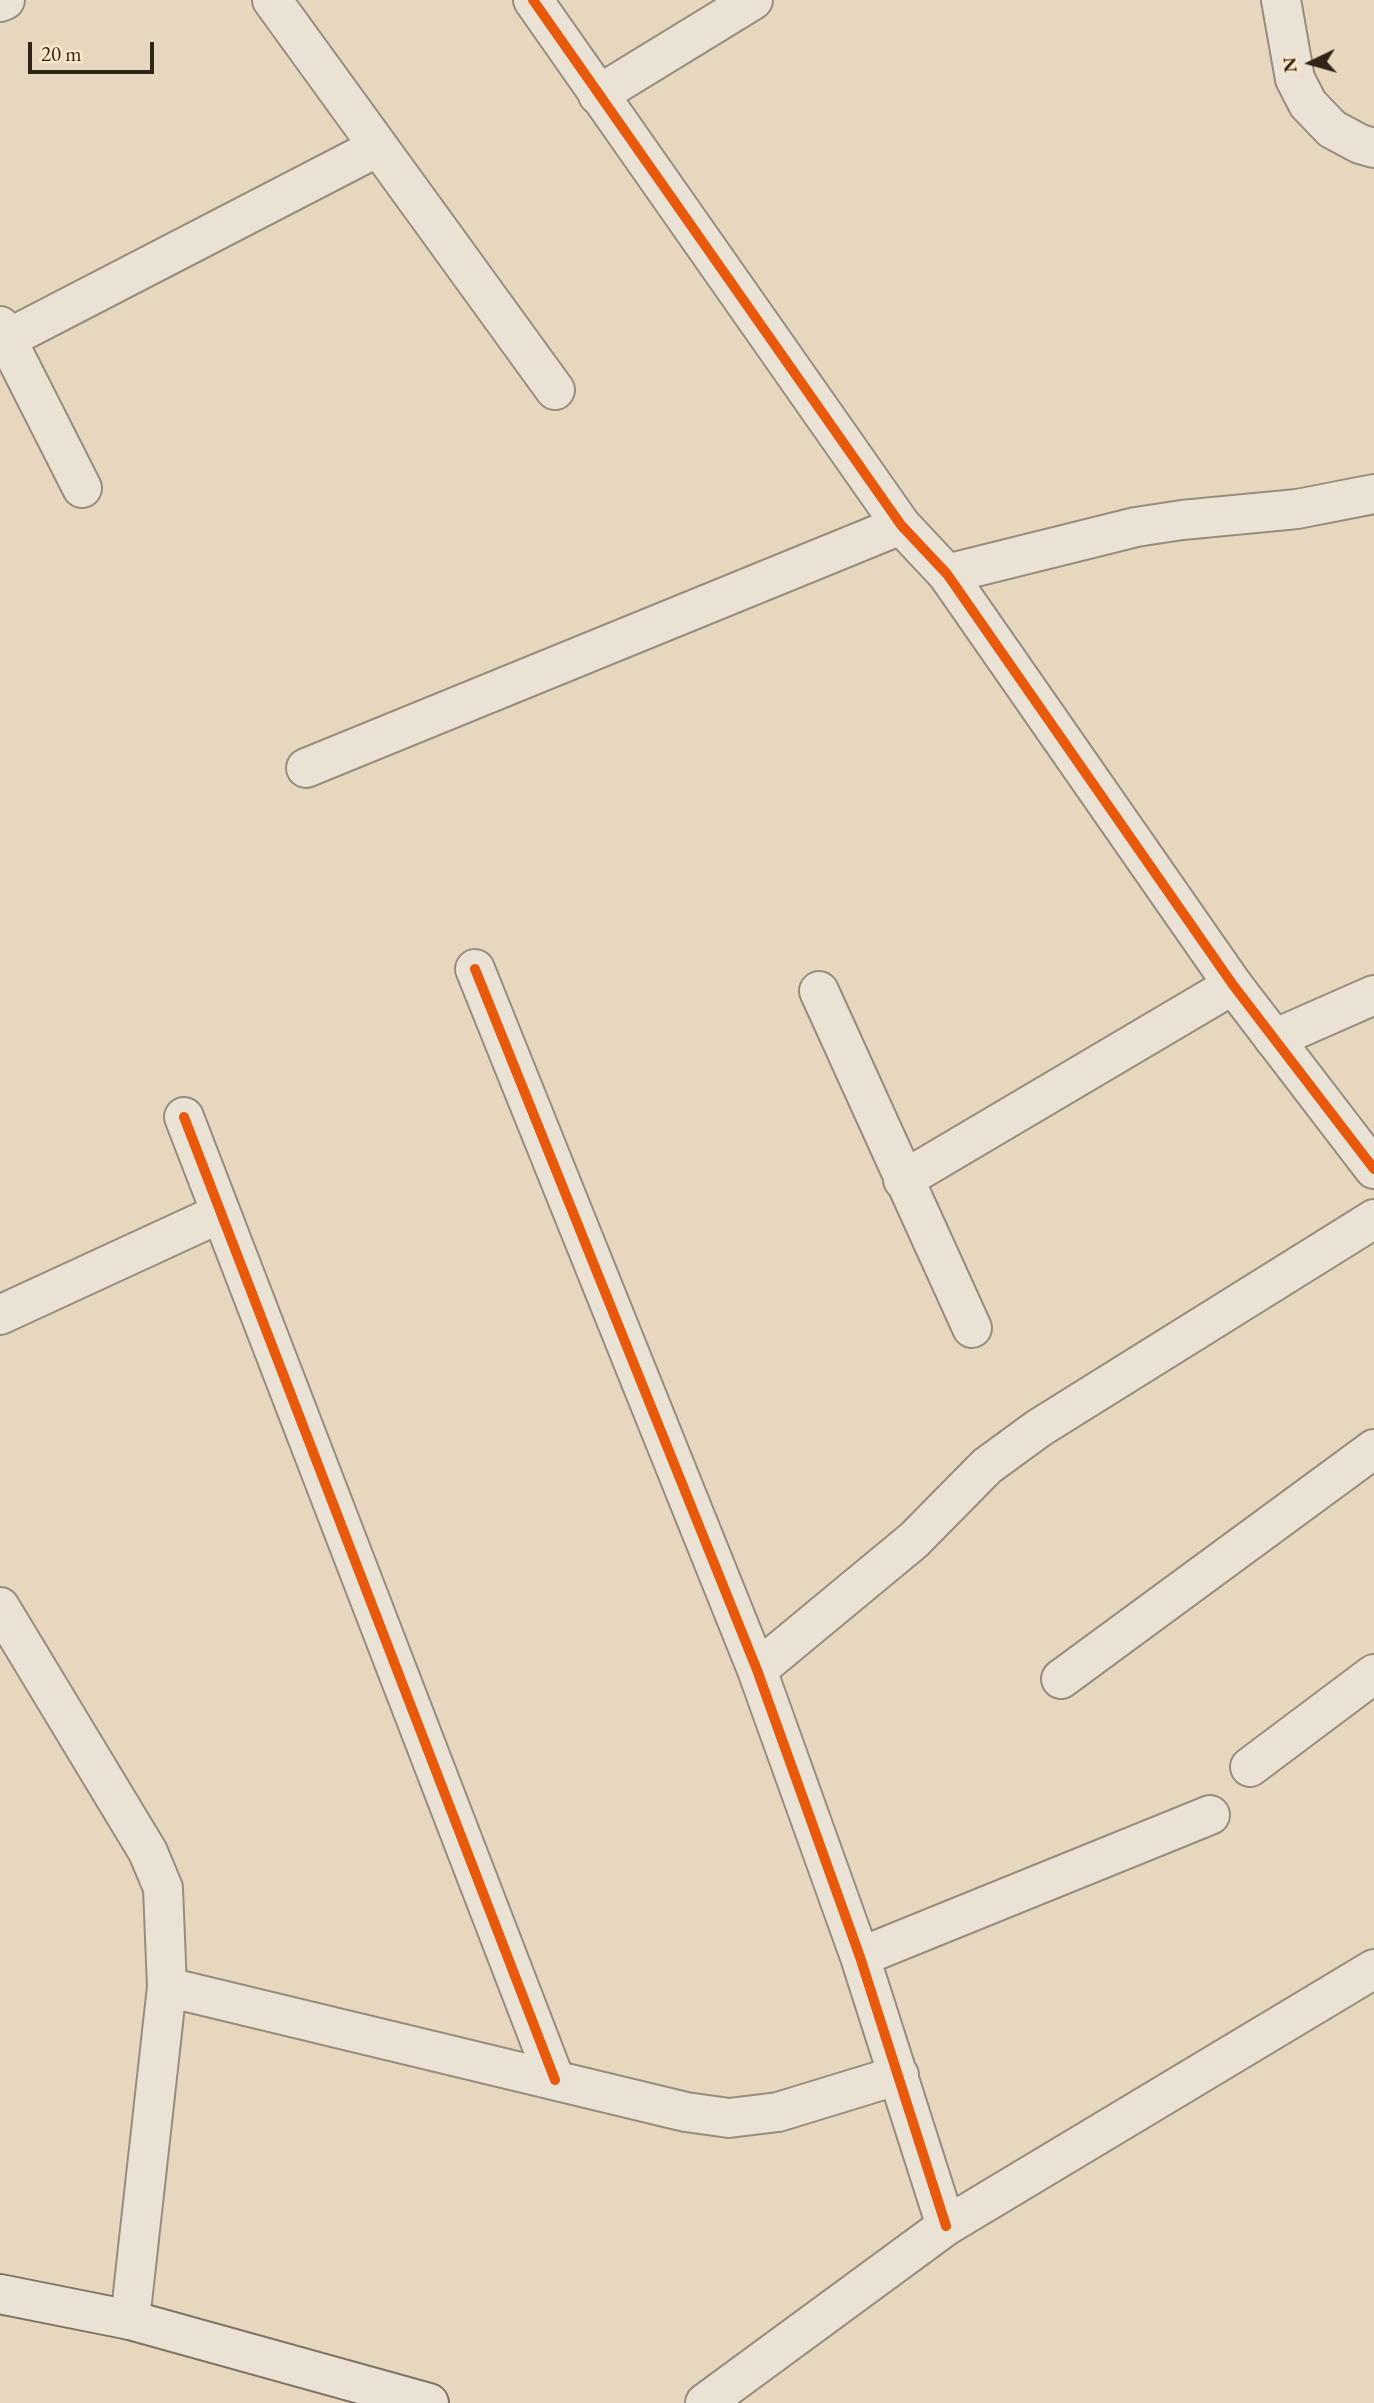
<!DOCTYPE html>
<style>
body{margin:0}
#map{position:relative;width:1374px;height:2403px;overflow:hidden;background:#e8d7bf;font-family:"EB Garamond",serif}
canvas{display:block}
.north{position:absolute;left:1276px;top:28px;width:70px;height:70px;-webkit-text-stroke:5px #fbe7ca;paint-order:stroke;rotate:265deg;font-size:19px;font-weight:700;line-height:28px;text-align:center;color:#2f2415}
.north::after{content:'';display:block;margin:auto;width:24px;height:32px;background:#2f2415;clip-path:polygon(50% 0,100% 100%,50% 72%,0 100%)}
.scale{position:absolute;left:28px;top:42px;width:126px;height:32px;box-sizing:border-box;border:4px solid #2f2415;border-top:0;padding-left:9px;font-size:21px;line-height:24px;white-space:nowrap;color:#2f2415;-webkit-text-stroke:5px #fbe7ca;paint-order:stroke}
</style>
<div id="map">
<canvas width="1374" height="2403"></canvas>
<div class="north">N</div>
<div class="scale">20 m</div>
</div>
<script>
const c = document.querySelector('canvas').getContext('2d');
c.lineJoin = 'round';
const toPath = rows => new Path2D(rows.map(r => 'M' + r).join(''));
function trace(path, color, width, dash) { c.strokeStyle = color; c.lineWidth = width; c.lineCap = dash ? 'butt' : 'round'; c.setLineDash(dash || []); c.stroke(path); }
const minor = toPath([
 [272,0,555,390],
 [1281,0,1295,79,1308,104,1332,129,1360,144,1374,148],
 [0,2,5,0],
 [598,95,753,0],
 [0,326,82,488],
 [7,339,378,147],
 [947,574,1136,527,1182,520,1297,509,1374,494],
 [306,768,901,525],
 [475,969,757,1670,860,1957,946,2226],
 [819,991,972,1328],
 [1274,1039,1374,995],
 [184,1117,555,2080],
 [903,1180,1233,985],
 [0,1315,221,1213],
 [0,1607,148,1852,163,1888,167,1987,130,2320],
 [757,1670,914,1540,987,1466,1039,1428,1374,1219],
 [1061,1679,1374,1449],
 [1250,1767,1374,1674],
 [860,1957,1210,1815],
 [167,1987,686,2112,729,2118,778,2112,899,2075],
 [705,2403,946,2226,1374,1969]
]);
const tertiary = toPath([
 [533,0,901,525,947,574,1233,985,1374,1169]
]);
const secondary = toPath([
 [0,2294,130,2320,429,2403]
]);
const cycleway = toPath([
 [533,0,901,525,947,574,1233,985,1374,1169],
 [475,969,757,1670,860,1957,946,2226],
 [184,1117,555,2080]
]);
trace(minor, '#978d7e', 42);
trace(tertiary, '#978d7e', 42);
trace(secondary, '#7e7466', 42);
trace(minor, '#ebe2d6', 38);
trace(tertiary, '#ebe2d6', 38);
trace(secondary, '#ebe2d6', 38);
trace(cycleway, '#e8590c', 10);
</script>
